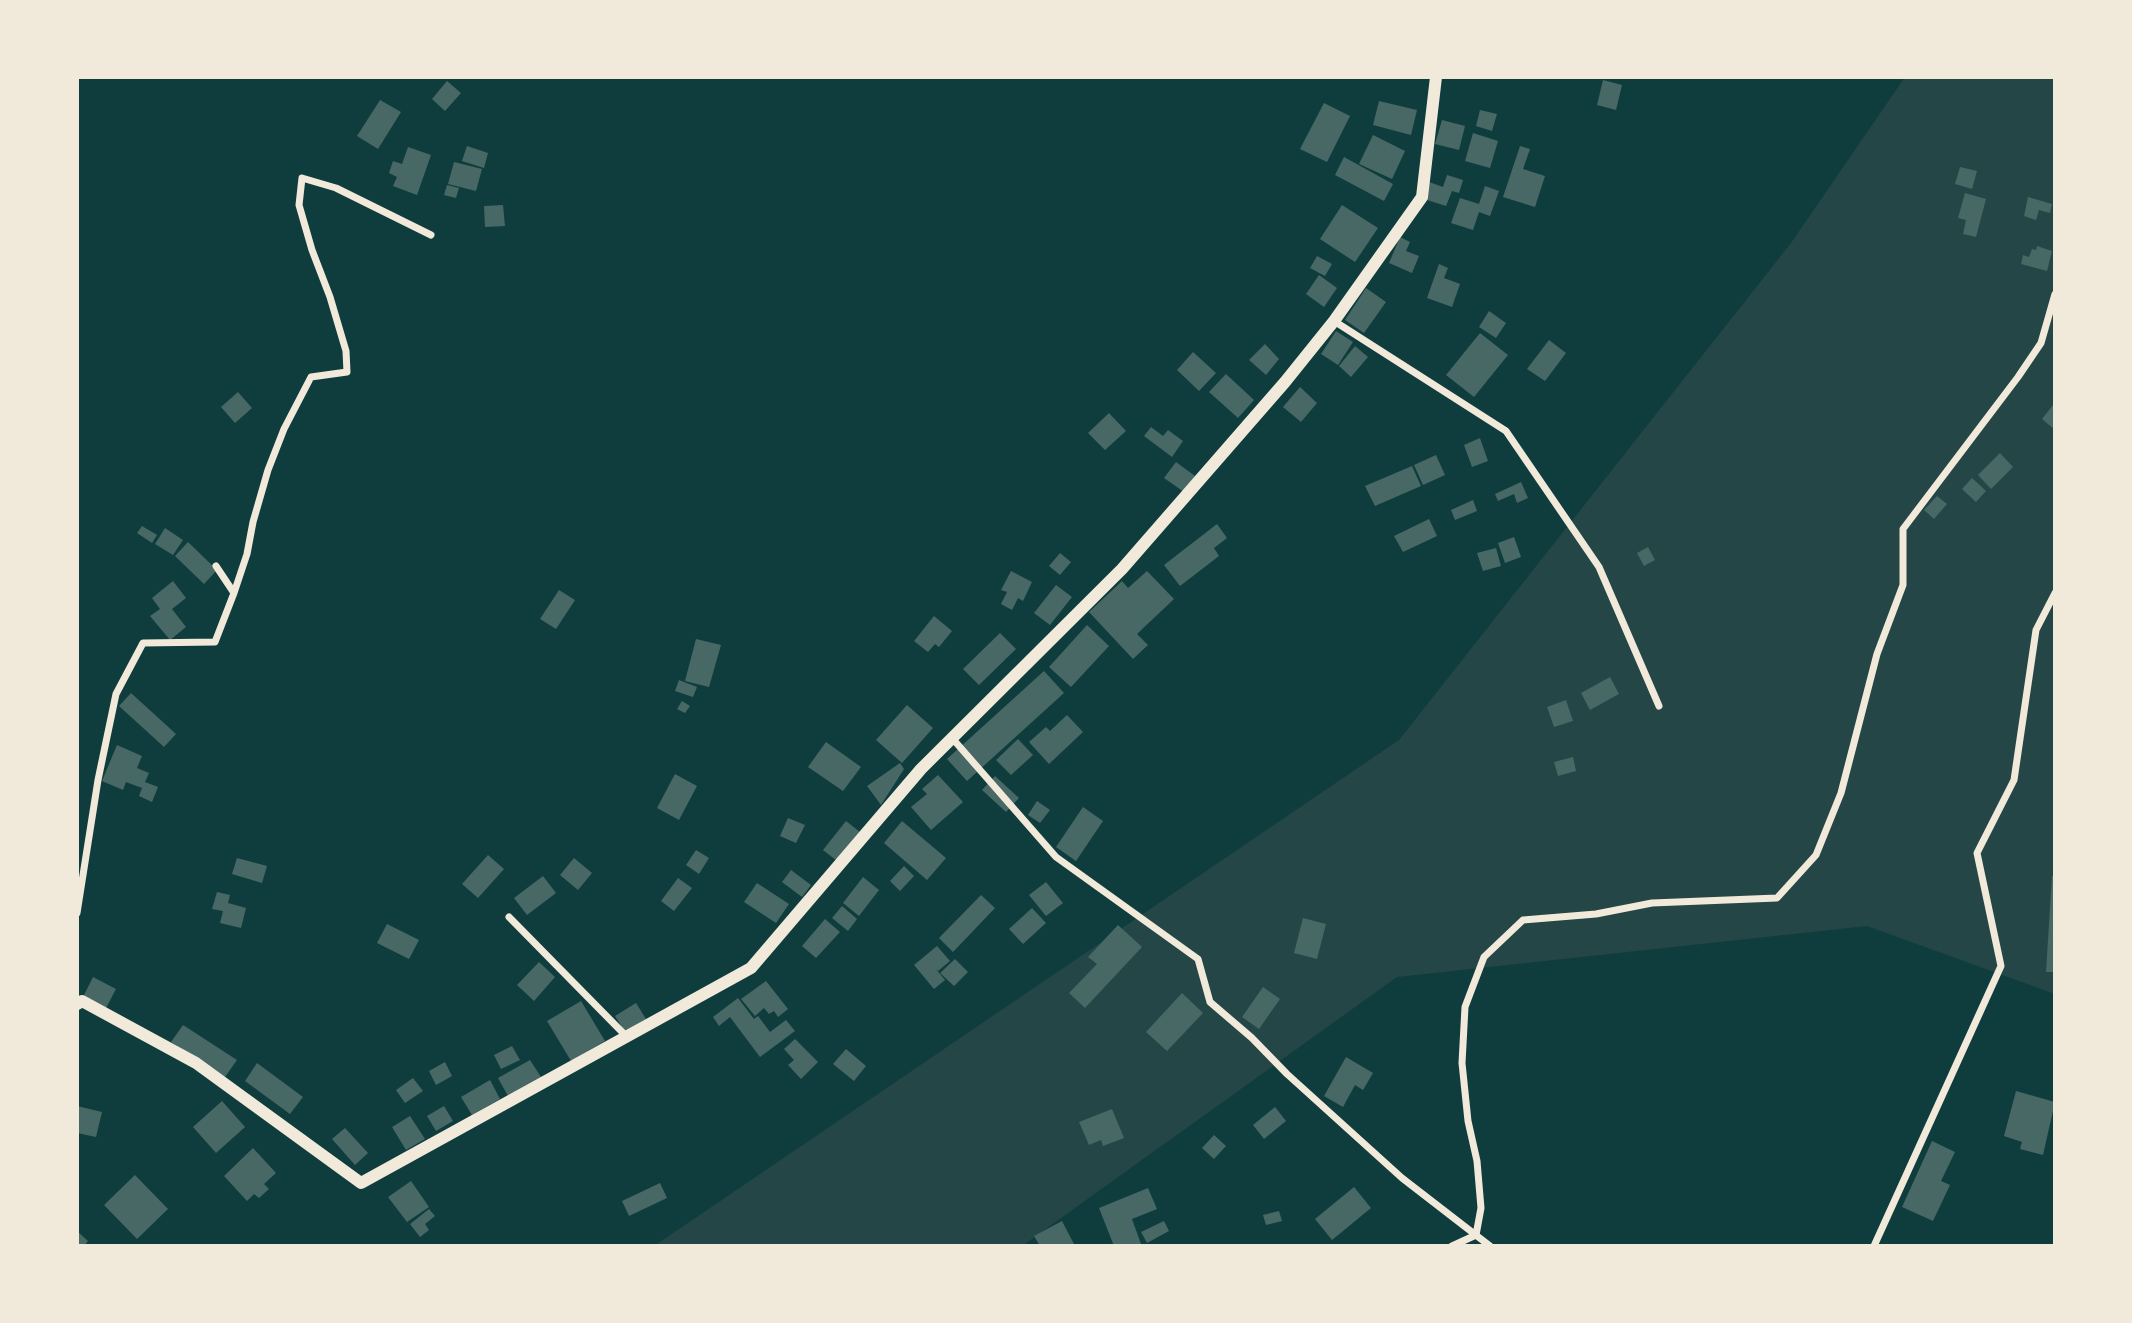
<!DOCTYPE html>
<style>
body{margin:0}
#map{position:relative;width:2132px;height:1323px;overflow:hidden;background:#0f3d3e;font-family:Arial,sans-serif}
canvas{display:block}
.frame{position:absolute;inset:0;border:79px solid #f1e9da;pointer-events:none}
</style>
<div id="map">
<canvas width="2132" height="1323"></canvas>
<div class="frame"></div>
</div>
<script>
const c = document.querySelector('canvas').getContext('2d');
c.lineJoin = 'round';
function paint(path, color) { c.fillStyle = color; c.fill(path, 'evenodd'); }
const toPath = rows => new Path2D(rows.map(r => 'M' + r).join(''));
function trace(path, color, width, dash) { c.strokeStyle = color; c.lineWidth = width; c.lineCap = dash ? 'butt' : 'round'; c.setLineDash(dash || []); c.stroke(path); }
const green = toPath([
 [1905,77,2055,77,2055,994,1867,926,1397,977,1022,1246,654,1246,1399,740,1791,243]
]);
const building = toPath([
 [1603,80,1622,85,1616,110,1597,105],
 [447,81,461,93,445,111,432,99],
 [380,100,401,112,378,149,357,136],
 [1379,101,1417,110,1411,135,1373,125],
 [1324,103,1350,116,1327,162,1300,149],
 [1480,110,1497,114,1492,131,1476,126],
 [1442,120,1465,126,1459,150,1435,144],
 [1473,133,1498,141,1490,168,1465,161],
 [1373,135,1405,151,1392,179,1359,164],
 [467,146,488,153,484,168,462,161],
 [1520,146,1530,149,1523,169,1545,176,1535,207,1503,197],
 [408,147,431,155,417,195,393,186,397,177,389,173,393,161,402,164],
 [1344,157,1393,184,1384,201,1335,175],
 [454,162,482,169,476,191,448,184],
 [1960,167,1977,171,1972,189,1955,184],
 [1447,175,1463,180,1459,193,1452,191,1446,206,1424,199,1429,182,1443,187],
 [447,185,459,188,456,198,444,195],
 [1485,186,1499,191,1490,216,1479,212,1473,230,1451,223,1460,198,1479,204],
 [1965,193,1986,199,1976,237,1963,234,1966,220,1958,218],
 [2028,197,2052,204,2050,213,2039,210,2036,220,2024,216],
 [503,205,505,226,485,227,484,206],
 [1342,205,1378,228,1355,262,1320,239],
 [1400,237,1410,242,1406,251,1419,256,1412,273,1389,263],
 [2037,246,2052,251,2047,271,2021,264,2023,255,2029,257,2032,249,2036,250],
 [1317,256,1332,264,1325,276,1310,268],
 [1439,264,1448,268,1444,278,1460,284,1452,307,1427,298],
 [1319,275,1337,288,1324,307,1306,294],
 [1366,288,1386,302,1364,333,1345,320],
 [1489,311,1506,323,1496,338,1479,327],
 [1336,331,1353,342,1338,365,1321,354],
 [1480,333,1508,355,1474,397,1446,375],
 [1549,340,1566,353,1545,381,1527,369],
 [1265,344,1279,359,1266,375,1249,360],
 [1355,346,1368,357,1351,377,1339,366],
 [1193,352,1216,373,1199,391,1177,370],
 [1226,374,1254,400,1238,418,1209,392],
 [1300,387,1317,403,1301,422,1283,407],
 [238,392,252,408,235,423,221,407],
 [2053,405,2055,406,2055,430,2042,419],
 [1109,413,1126,431,1105,450,1088,433],
 [1151,427,1163,436,1168,430,1183,441,1172,457,1144,436],
 [1480,438,1488,461,1472,467,1464,445],
 [2000,453,2013,467,1991,489,1978,475],
 [1436,455,1445,475,1423,485,1414,465],
 [1176,462,1195,476,1184,492,1164,478],
 [1412,466,1421,486,1375,506,1365,486],
 [1972,478,1986,491,1976,502,1962,489],
 [1521,482,1528,498,1517,503,1514,494,1498,501,1495,494],
 [1937,496,1947,504,1934,519,1924,510],
 [1473,500,1477,511,1455,520,1451,510],
 [1429,519,1437,536,1403,552,1394,536],
 [1217,524,1227,538,1214,548,1219,556,1180,586,1164,565],
 [142,526,157,535,152,543,137,533],
 [165,528,183,540,173,555,155,544],
 [1514,537,1521,557,1505,563,1498,543],
 [188,542,217,570,204,584,175,556],
 [1648,547,1655,560,1644,566,1637,553],
 [1496,548,1501,566,1483,571,1477,553],
 [1060,553,1071,562,1060,575,1049,566],
 [1011,571,1032,582,1023,601,1018,598,1012,610,1001,604,1007,592,1001,590],
 [1147,571,1174,599,1137,634,1148,645,1133,659,1089,612,1122,581,1128,588],
 [173,581,186,598,172,609,186,627,170,640,150,616,160,609,152,598],
 [1056,585,1072,597,1050,625,1034,613],
 [559,590,575,600,556,629,540,619],
 [934,616,952,631,939,647,935,644,928,652,914,641],
 [1087,625,1109,646,1071,687,1049,667],
 [1000,633,1016,649,979,685,963,669],
 [696,639,721,645,709,687,685,681],
 [1044,671,1064,693,967,781,947,759],
 [1610,677,1619,694,1590,710,1581,693],
 [679,680,697,687,693,697,675,691],
 [131,693,176,734,164,747,119,706],
 [1566,700,1573,721,1554,727,1547,707],
 [682,701,690,706,685,713,677,709],
 [907,705,933,728,902,763,876,740],
 [1067,715,1083,732,1049,764,1029,742,1046,727,1050,731],
 [1018,739,1033,755,1011,775,996,760],
 [826,742,861,767,843,791,808,767],
 [117,745,142,756,137,768,149,773,145,782,158,787,152,802,139,796,142,788,126,782,123,790,102,781],
 [1573,757,1576,771,1558,776,1554,762],
 [900,763,904,769,881,805,867,786],
 [675,774,697,786,679,820,657,808],
 [938,775,963,802,931,830,911,807,927,794,922,789],
 [995,776,1019,798,1006,812,982,790],
 [1037,801,1050,810,1040,823,1028,815],
 [1083,807,1103,821,1076,861,1056,847],
 [788,818,805,825,796,843,780,836],
 [846,821,860,832,837,861,823,850],
 [902,821,946,858,927,880,884,843],
 [696,850,709,858,699,874,686,865],
 [488,855,504,869,478,898,462,884],
 [237,858,267,866,262,883,232,874],
 [574,858,592,873,578,890,560,875],
 [904,866,914,876,900,891,890,881],
 [791,870,811,885,802,897,782,882],
 [543,876,556,893,527,915,514,898],
 [2052,876,2055,877,2055,972,2046,972],
 [863,877,879,890,859,916,843,903],
 [678,878,692,888,674,911,661,901],
 [1046,882,1063,903,1046,916,1029,895],
 [757,883,789,904,776,923,744,902],
 [217,892,230,895,228,903,246,908,241,928,220,923,223,911,212,909],
 [981,895,995,908,953,952,939,938],
 [842,906,857,919,848,931,832,918],
 [1032,908,1046,923,1023,944,1009,929],
 [1303,918,1326,924,1317,959,1294,953],
 [825,919,840,932,816,958,802,946],
 [387,924,419,940,409,959,377,943],
 [1118,925,1142,947,1085,1008,1069,993,1097,964,1088,957],
 [937,946,950,961,938,971,935,968,945,980,934,989,914,965],
 [955,959,968,972,954,986,940,973],
 [539,962,555,977,534,1001,517,985],
 [93,977,116,989,106,1008,83,997],
 [766,981,788,1009,778,1017,774,1011,769,1014,764,1008,755,1016,741,999],
 [1263,987,1280,999,1259,1029,1242,1017],
 [1182,993,1203,1013,1167,1051,1146,1032],
 [738,998,754,1019,758,1016,770,1032,786,1020,795,1031,760,1057,730,1017,719,1026,713,1017],
 [581,1001,605,1041,571,1061,547,1021],
 [636,1003,646,1019,625,1032,615,1016],
 [183,1025,237,1060,225,1077,171,1042],
 [795,1039,818,1062,801,1079,788,1065,794,1060,784,1049],
 [512,1046,520,1060,501,1069,494,1055],
 [846,1049,866,1066,854,1081,833,1064],
 [1346,1057,1373,1073,1363,1090,1355,1085,1343,1107,1324,1096],
 [530,1060,541,1077,508,1096,498,1078],
 [445,1062,452,1076,436,1085,429,1071],
 [257,1063,303,1097,290,1114,245,1081],
 [413,1078,423,1091,405,1103,396,1090],
 [490,1080,500,1099,472,1115,461,1097],
 [2016,1091,2055,1102,2043,1155,2020,1149,2022,1142,2004,1136],
 [222,1101,245,1127,216,1153,193,1127],
 [77,1106,102,1112,96,1137,77,1133],
 [444,1106,453,1121,436,1131,427,1116],
 [1275,1107,1286,1121,1264,1139,1253,1125],
 [1112,1109,1124,1138,1103,1146,1101,1140,1089,1145,1079,1122],
 [410,1116,425,1139,406,1150,392,1127],
 [345,1128,368,1153,355,1165,332,1139],
 [1214,1135,1226,1146,1214,1159,1202,1148],
 [1932,1141,1955,1152,1941,1181,1950,1185,1933,1221,1902,1207],
 [253,1148,276,1173,264,1184,269,1189,259,1198,254,1194,247,1201,224,1176],
 [135,1175,168,1209,137,1239,104,1205],
 [411,1181,429,1207,407,1222,388,1197],
 [660,1183,667,1198,629,1216,622,1201],
 [1354,1187,1371,1208,1332,1240,1315,1219],
 [1148,1188,1157,1209,1132,1219,1141,1244,1114,1246,1099,1208],
 [429,1209,435,1216,425,1224,429,1230,420,1237,410,1224],
 [1279,1211,1282,1221,1266,1225,1263,1215],
 [1062,1221,1075,1246,1040,1246,1034,1236],
 [1164,1221,1169,1231,1147,1243,1141,1232],
 [77,1231,88,1241,84,1246,77,1246]
]);
const minor = toPath([
 [1334,321,1506,431,1599,567,1659,706],
 [234,593,247,554,253,522,268,470,284,429,311,377,347,372,346,351,330,297,312,250,299,205,302,178,336,188,431,235],
 [952,738,1056,857,1198,959,1210,1002,1252,1038,1287,1074,1402,1178,1490,1246],
 [77,913,98,780,116,694,143,643,215,642,234,593,216,566],
 [509,917,627,1037],
 [1452,1246,1476,1235,1481,1208,1477,1161,1468,1121,1462,1063,1465,1007,1484,957,1523,920,1596,914,1652,903,1777,898,1816,855,1841,793,1877,654,1903,585,1903,529,2018,377,2041,343,2055,294],
 [1874,1246,2001,966,1977,853,2014,780,2036,630,2055,593]
]);
const tertiary = toPath([
 [77,1004,82,1001,196,1063,361,1183,751,968,921,769,1122,569,1285,382,1334,321,1422,197,1436,77]
]);
paint(green, '#244646');
paint(building, '#486865');
trace(minor, '#f1e9da', 7);
trace(tertiary, '#f1e9da', 12);
</script>
